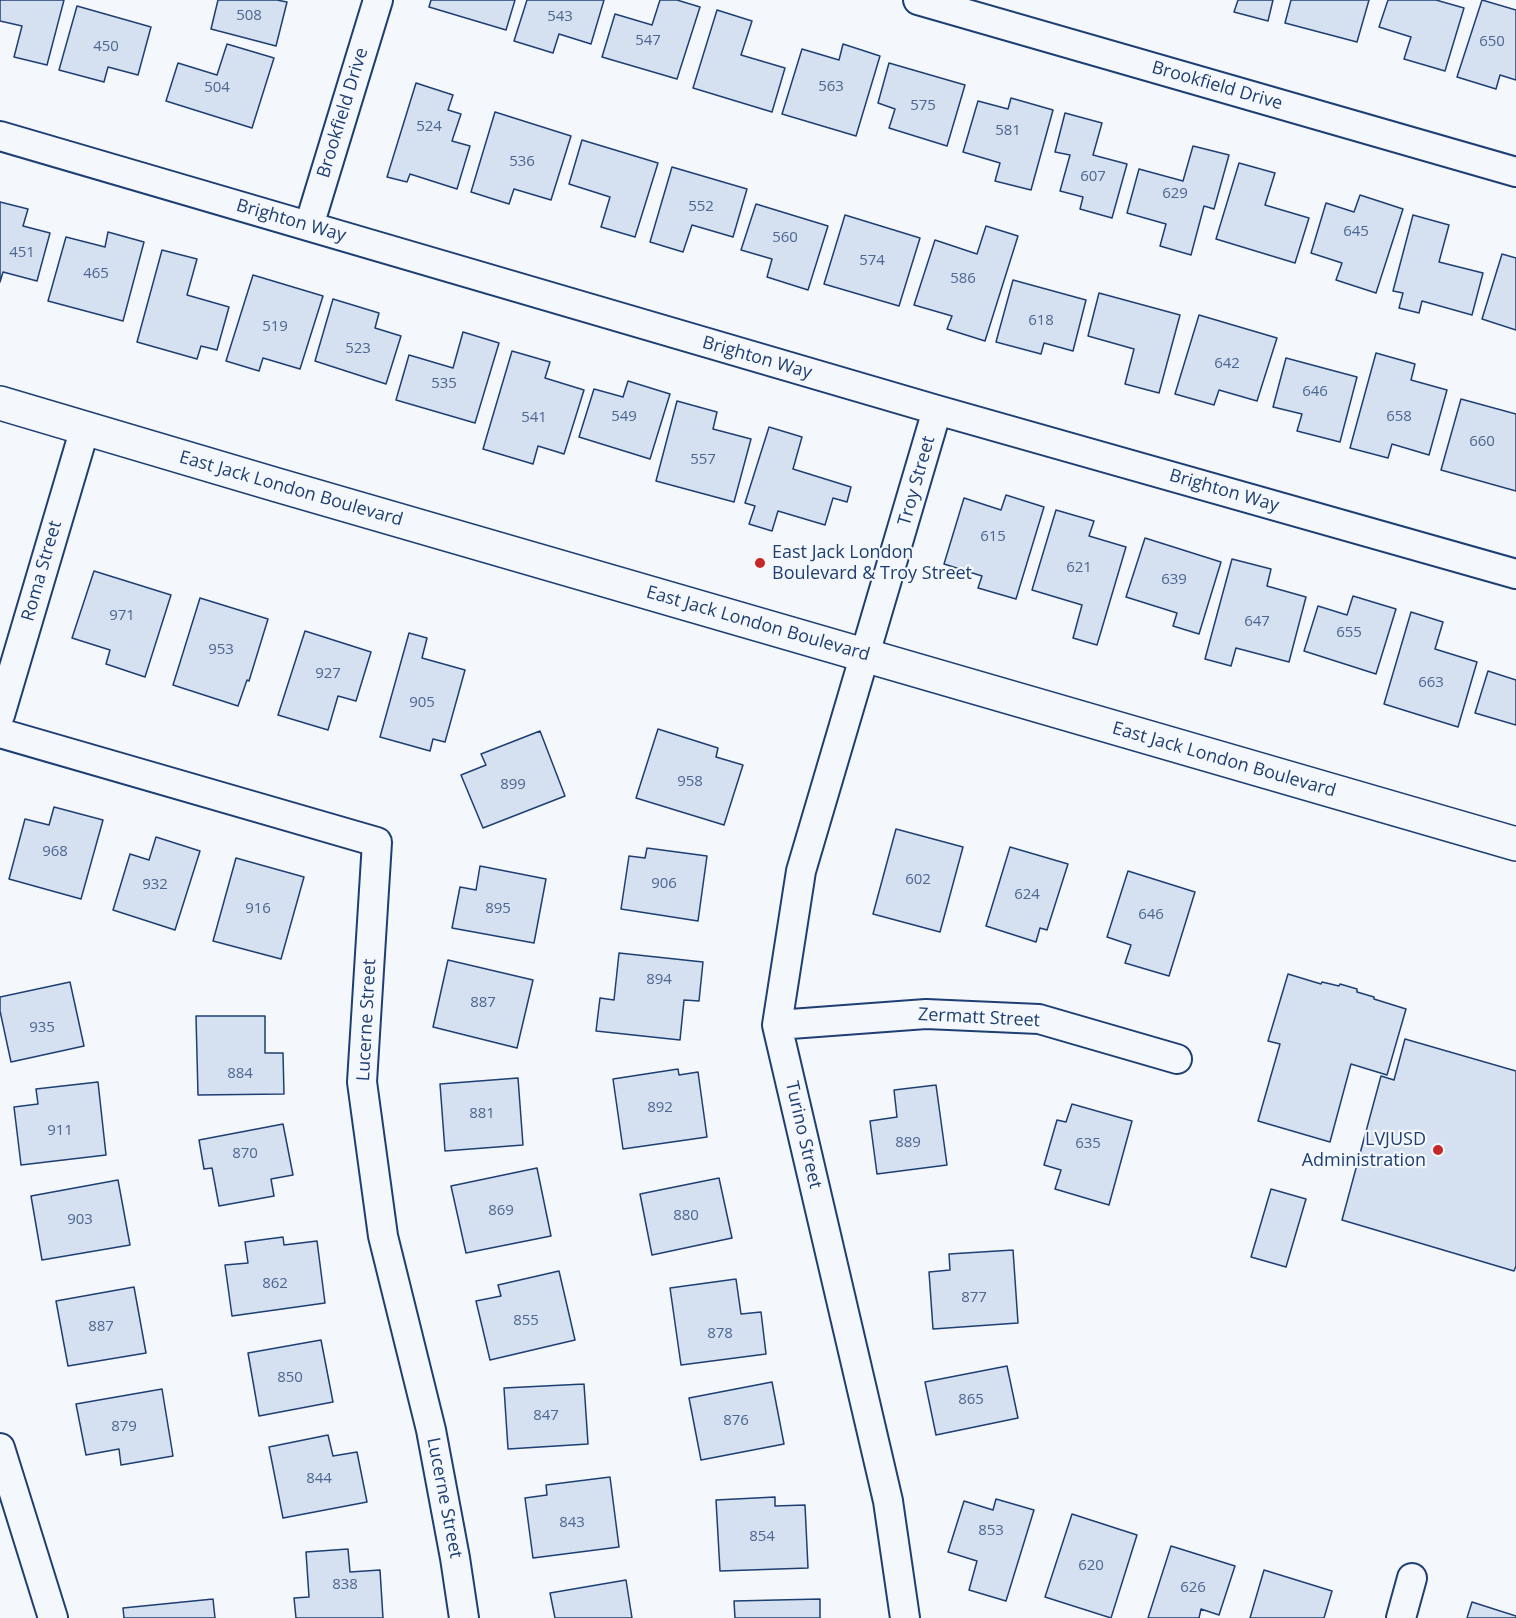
<!DOCTYPE html>
<style>
body{margin:0}
canvas{display:block;background:#f4f7fb}
</style>
<canvas width="1516" height="1618"></canvas>
<script>
const c = document.querySelector('canvas').getContext('2d');
c.lineJoin = 'round';
function paint(path, color) { c.fillStyle = color; c.fill(path, 'evenodd'); }
const toPath = rows => new Path2D(rows.map(r => 'M' + r).join(''));
function trace(path, color, width, dash) { c.strokeStyle = color; c.lineWidth = width; c.lineCap = dash ? 'butt' : 'round'; c.setLineDash(dash || []); c.stroke(path); }
function write(font, color, halo, rows, align = 'center') {
  c.font = font + ' "Open Sans",sans-serif'; c.lineWidth = 4.5; c.setLineDash([]); c.textBaseline = 'middle'; c.strokeStyle = halo; c.fillStyle = color; for (const [text, x, y, turn = 0] of rows) {
    c.save(); c.translate(x, y); c.rotate((+turn || 0) * Math.PI / 180); c.textAlign = isNaN(turn) ? turn : align; if (halo) c.strokeText(text, 0, 0); c.fillText(text, 0, 0); c.restore();
  }
}
const building = toPath([
 [0,0,64,0,47,65,14,57,22,26,0,21,0,0],
 [218,0,277,0,287,2,276,46,211,29,218,0],
 [431,0,515,0,506,30,429,7,431,0],
 [527,0,604,0,591,44,559,34,553,53,514,41,527,0],
 [660,0,677,0,700,7,677,79,602,57,615,14,652,25,660,0],
 [1238,0,1273,0,1268,21,1234,12,1238,0],
 [1291,0,1369,0,1357,42,1285,23,1291,0],
 [1388,0,1436,0,1464,8,1445,71,1404,59,1411,37,1379,27,1388,0],
 [1482,0,1516,10,1516,80,1500,75,1496,89,1457,77,1482,0],
 [77,6,151,27,138,75,108,67,104,82,59,70,77,6],
 [717,10,752,21,741,55,785,68,772,112,693,88,717,10],
 [227,44,274,58,252,128,166,101,178,63,217,75,227,44],
 [843,44,880,56,856,136,782,114,802,49,839,60,843,44],
 [889,63,965,85,947,146,889,128,895,109,878,103,889,63],
 [416,83,453,95,448,110,461,114,452,141,470,146,457,189,410,174,407,182,387,177,416,83],
 [1011,98,1053,110,1031,190,995,181,1000,163,963,152,978,101,1008,109,1011,98],
 [495,112,571,136,551,200,514,189,509,204,471,192,495,112],
 [1065,113,1102,123,1093,155,1127,164,1112,218,1080,209,1083,197,1060,191,1070,155,1055,152,1065,113],
 [582,140,658,163,635,237,601,227,610,197,569,184,582,140],
 [1193,146,1229,155,1214,209,1204,206,1191,255,1160,246,1166,224,1127,213,1139,169,1183,181,1193,146],
 [1239,163,1275,173,1265,205,1309,218,1295,263,1216,239,1239,163],
 [672,167,747,189,733,237,692,225,683,252,650,242,672,167],
 [1360,195,1403,209,1376,293,1336,280,1342,263,1311,253,1326,203,1354,212,1360,195],
 [0,202,28,209,23,226,50,233,37,281,3,272,0,282,0,202],
 [756,204,828,226,808,290,767,277,772,259,741,250,756,204],
 [845,215,920,238,899,306,824,284,845,215],
 [1413,215,1449,225,1439,262,1483,273,1472,315,1422,301,1419,313,1399,308,1403,293,1393,291,1413,215],
 [986,226,1018,236,985,341,947,329,952,316,914,305,935,240,977,254,986,226],
 [108,232,144,242,123,321,48,301,66,237,105,247,108,232],
 [162,250,197,259,187,295,229,307,217,350,201,346,197,359,137,342,162,250],
 [1502,254,1516,258,1516,330,1482,319,1502,254],
 [253,275,323,296,300,369,263,358,259,371,226,361,253,275],
 [1013,280,1086,300,1073,351,1044,343,1041,354,996,342,1013,280],
 [1099,293,1180,315,1159,393,1125,384,1134,349,1088,336,1099,293],
 [333,299,379,313,375,328,401,336,386,384,315,361,333,299],
 [1199,315,1277,338,1257,401,1219,390,1214,405,1175,394,1199,315],
 [463,332,499,343,475,423,396,400,409,355,453,368,463,332],
 [512,351,550,362,545,378,584,390,564,454,538,446,533,464,483,449,512,351],
 [1376,353,1415,364,1411,380,1447,390,1429,455,1392,444,1388,458,1350,448,1376,353],
 [1286,358,1357,377,1340,442,1297,431,1302,414,1273,407,1286,358],
 [628,381,670,394,650,459,579,437,594,389,623,397,628,381],
 [1461,399,1516,414,1516,491,1441,470,1461,399],
 [677,401,717,412,713,429,751,439,734,502,656,481,677,401],
 [769,427,802,437,793,469,851,487,847,502,833,498,825,525,778,511,772,531,749,524,755,506,745,503,769,427],
 [1006,495,1044,507,1016,599,978,588,982,576,944,564,964,498,1001,510,1006,495],
 [1056,510,1094,521,1089,536,1126,547,1097,645,1073,638,1082,605,1032,590,1056,510],
 [1145,538,1221,562,1199,634,1173,626,1177,613,1126,597,1145,538],
 [1232,559,1271,569,1267,586,1306,597,1289,662,1236,648,1231,666,1205,659,1232,559],
 [94,571,171,595,145,677,106,664,110,650,72,638,94,571],
 [1353,596,1396,609,1376,674,1304,651,1318,606,1347,615,1353,596],
 [200,598,268,619,249,681,247,680,238,706,173,685,200,598],
 [1411,612,1443,622,1435,649,1477,662,1458,727,1384,704,1411,612],
 [305,631,371,652,356,701,338,696,328,730,278,715,305,631],
 [409,633,427,638,422,658,465,670,445,742,433,739,430,751,380,737,409,633],
 [1488,671,1516,680,1516,725,1475,713,1488,671],
 [658,729,718,748,716,757,743,765,724,825,636,798,658,729],
 [540,731,565,796,483,828,461,775,486,765,481,754,540,731],
 [54,807,103,820,81,899,9,879,25,819,49,825,54,807],
 [896,829,963,847,940,932,873,914,896,829],
 [156,837,200,851,175,930,113,910,130,854,149,860,156,837],
 [1010,847,1068,864,1047,930,1040,928,1036,942,986,926,1010,847],
 [647,848,707,856,698,921,621,909,629,856,645,858,647,848],
 [236,858,304,877,281,959,213,941,236,858],
 [480,866,546,879,534,943,452,928,460,887,476,890,480,866],
 [1128,871,1195,892,1169,976,1125,963,1131,945,1107,937,1128,871],
 [619,953,703,962,699,1001,684,1000,680,1040,596,1031,600,998,614,1000,619,953],
 [448,960,533,980,517,1048,433,1027,448,960],
 [1288,974,1321,984,1322,982,1339,986,1340,984,1357,989,1357,992,1374,997,1374,999,1406,1009,1387,1075,1351,1064,1330,1142,1258,1121,1280,1044,1268,1041,1288,974],
 [70,982,84,1046,11,1062,0,1011,0,997,70,982],
 [196,1016,265,1016,265,1053,283,1053,284,1094,198,1095,196,1016],
 [1405,1039,1516,1071,1516,1266,1514,1271,1342,1220,1381,1076,1394,1080,1405,1039],
 [678,1069,679,1075,698,1072,707,1137,623,1149,613,1079,678,1069],
 [518,1078,523,1145,445,1151,440,1084,518,1078],
 [98,1082,106,1155,21,1165,14,1107,38,1104,36,1089,98,1082],
 [936,1085,947,1165,877,1174,870,1121,897,1117,894,1090,936,1085],
 [1072,1104,1132,1121,1109,1205,1055,1189,1061,1170,1044,1165,1057,1120,1066,1122,1072,1104],
 [283,1124,293,1175,271,1179,274,1196,219,1206,212,1168,204,1169,199,1140,283,1124],
 [537,1168,551,1236,466,1253,451,1186,537,1168],
 [719,1178,732,1238,652,1255,640,1194,719,1178],
 [118,1180,130,1245,42,1260,31,1196,118,1180],
 [1271,1189,1306,1199,1286,1267,1251,1257,1271,1189],
 [283,1237,284,1245,317,1241,325,1303,232,1316,225,1265,248,1263,245,1242,283,1237],
 [1013,1250,1018,1323,933,1329,929,1272,950,1270,949,1254,1013,1250],
 [559,1271,575,1340,490,1360,476,1301,501,1296,498,1285,559,1271],
 [736,1279,741,1314,761,1312,766,1354,681,1365,670,1288,736,1279],
 [134,1287,146,1353,68,1366,56,1301,134,1287],
 [321,1340,333,1402,259,1416,248,1353,321,1340],
 [1007,1366,1018,1418,936,1435,925,1382,1007,1366],
 [772,1382,784,1444,701,1460,689,1398,772,1382],
 [584,1384,588,1444,508,1449,504,1388,584,1384],
 [162,1389,173,1456,121,1465,119,1449,86,1455,76,1404,162,1389],
 [328,1435,333,1456,357,1452,367,1502,283,1518,269,1447,328,1435],
 [610,1477,619,1547,533,1558,525,1498,547,1495,546,1485,610,1477],
 [775,1497,775,1506,805,1505,808,1568,720,1571,716,1500,775,1497],
 [996,1499,1034,1510,1006,1601,969,1590,977,1561,948,1552,964,1501,993,1510,996,1499],
 [1072,1514,1137,1535,1111,1618,1045,1597,1072,1514],
 [1171,1546,1235,1566,1219,1615,1201,1609,1199,1618,1148,1618,1171,1546],
 [348,1549,350,1572,380,1570,383,1618,296,1618,294,1598,309,1597,306,1552,348,1549],
 [1264,1570,1332,1591,1324,1618,1250,1618,1264,1570],
 [626,1580,632,1618,555,1618,550,1593,626,1580],
 [213,1599,215,1618,124,1618,123,1608,213,1599],
 [820,1599,820,1618,735,1618,734,1601,820,1599],
 [1472,1602,1516,1616,1516,1618,1467,1618,1472,1602]
]);
const street = toPath([
 [918,0,1516,172],
 [0,136,937,410,1516,574],
 [309,226,378,0],
 [0,715,85,428],
 [0,733,377,842,362,1082,383,1236,431,1430,455,1558,464,1618],
 [777,1025,926,1014,1039,1019,1177,1059],
 [0,1448,53,1618],
 [905,1618,888,1501,777,1025,801,871,937,410],
 [1401,1618,1412,1578]
]);
const secondary = toPath([
 [0,403,277,485,1516,844]
]);
const markers = [
 [760,563,6,"#c62828"],
 [1438,1150,6,"#c62828"]
];
const numberNames = [
 ["508",249,16],
 ["543",560,17],
 ["547",648,41],
 ["650",1492,42],
 ["450",106,47],
 ["563",831,87],
 ["504",217,88],
 ["575",923,106],
 ["524",429,127],
 ["581",1008,131],
 ["536",522,162],
 ["607",1093,177],
 ["629",1175,194],
 ["552",701,207],
 ["645",1356,232],
 ["560",785,238],
 ["451",22,253],
 ["574",872,261],
 ["465",96,274],
 ["586",963,279],
 ["618",1041,321],
 ["519",275,327],
 ["523",358,349],
 ["642",1227,364],
 ["535",444,384],
 ["646",1315,392],
 ["549",624,417],
 ["658",1399,417],
 ["541",534,418],
 ["660",1482,442],
 ["557",703,460],
 ["615",993,537],
 ["621",1079,568],
 ["639",1174,580],
 ["971",122,616],
 ["647",1257,622],
 ["655",1349,633],
 ["953",221,650],
 ["927",328,674],
 ["663",1431,683],
 ["905",422,703],
 ["958",690,782],
 ["899",513,785],
 ["968",55,852],
 ["602",918,880],
 ["906",664,884],
 ["932",155,885],
 ["624",1027,895],
 ["916",258,909],
 ["895",498,909],
 ["646",1151,915],
 ["894",659,980],
 ["887",483,1003],
 ["935",42,1028],
 ["884",240,1074],
 ["892",660,1108],
 ["881",482,1114],
 ["911",60,1131],
 ["889",908,1143],
 ["635",1088,1144],
 ["870",245,1154],
 ["869",501,1211],
 ["880",686,1216],
 ["903",80,1220],
 ["862",275,1284],
 ["877",974,1298],
 ["855",526,1321],
 ["887",101,1327],
 ["878",720,1334],
 ["850",290,1378],
 ["865",971,1400],
 ["847",546,1416],
 ["876",736,1421],
 ["879",124,1427],
 ["844",319,1479],
 ["843",572,1523],
 ["853",991,1531],
 ["854",762,1537],
 ["620",1091,1566],
 ["838",345,1585],
 ["626",1193,1588]
];
const streetNames = [
 ["Brookfield Drive",1217,86,16],
 ["Brookfield Drive",343,113,-73],
 ["Brighton Way",291,221,16],
 ["Brighton Way",757,358,16],
 ["Troy Street",917,481,-74],
 ["East Jack London Boulevard",291,489,16],
 ["Brighton Way",1224,491,16],
 ["Roma Street",42,571,-74],
 ["East Jack London Boulevard",758,624,16],
 ["East Jack London Boulevard",1224,760,16],
 ["Zermatt Street",979,1018,3],
 ["Lucerne Street",367,1020,-87],
 ["Turino Street",803,1135,77],
 ["Lucerne Street",444,1498,79]
];
const poiNames = [
 ["East Jack London",772,553],
 ["Boulevard & Troy Street",772,574],
 ["LVJUSD",1426,1140,"right"],
 ["Administration",1426,1161,"right"]
];
paint(building, '#d5e0f0');
trace(building, '#1d3f73', 1.5);
trace(street, '#1d3f73', 32);
trace(secondary, '#1d3f73', 36);
trace(street, '#f4f7fb', 28);
trace(secondary, '#f4f7fb', 33);
for (const [x, y, r, color] of markers) { const dot = new Path2D(); dot.arc(x, y, r, 0, 2 * Math.PI); c.fillStyle = color; c.fill(dot); trace(dot, '#f4f7fb', 2); }
write('15px', '#4b6792', null, numberNames);
write('18px', '#1d3f73', '#f4f7fb', streetNames);
write('18px', '#1d3f73', '#f4f7fb', poiNames, 'left');
</script>
